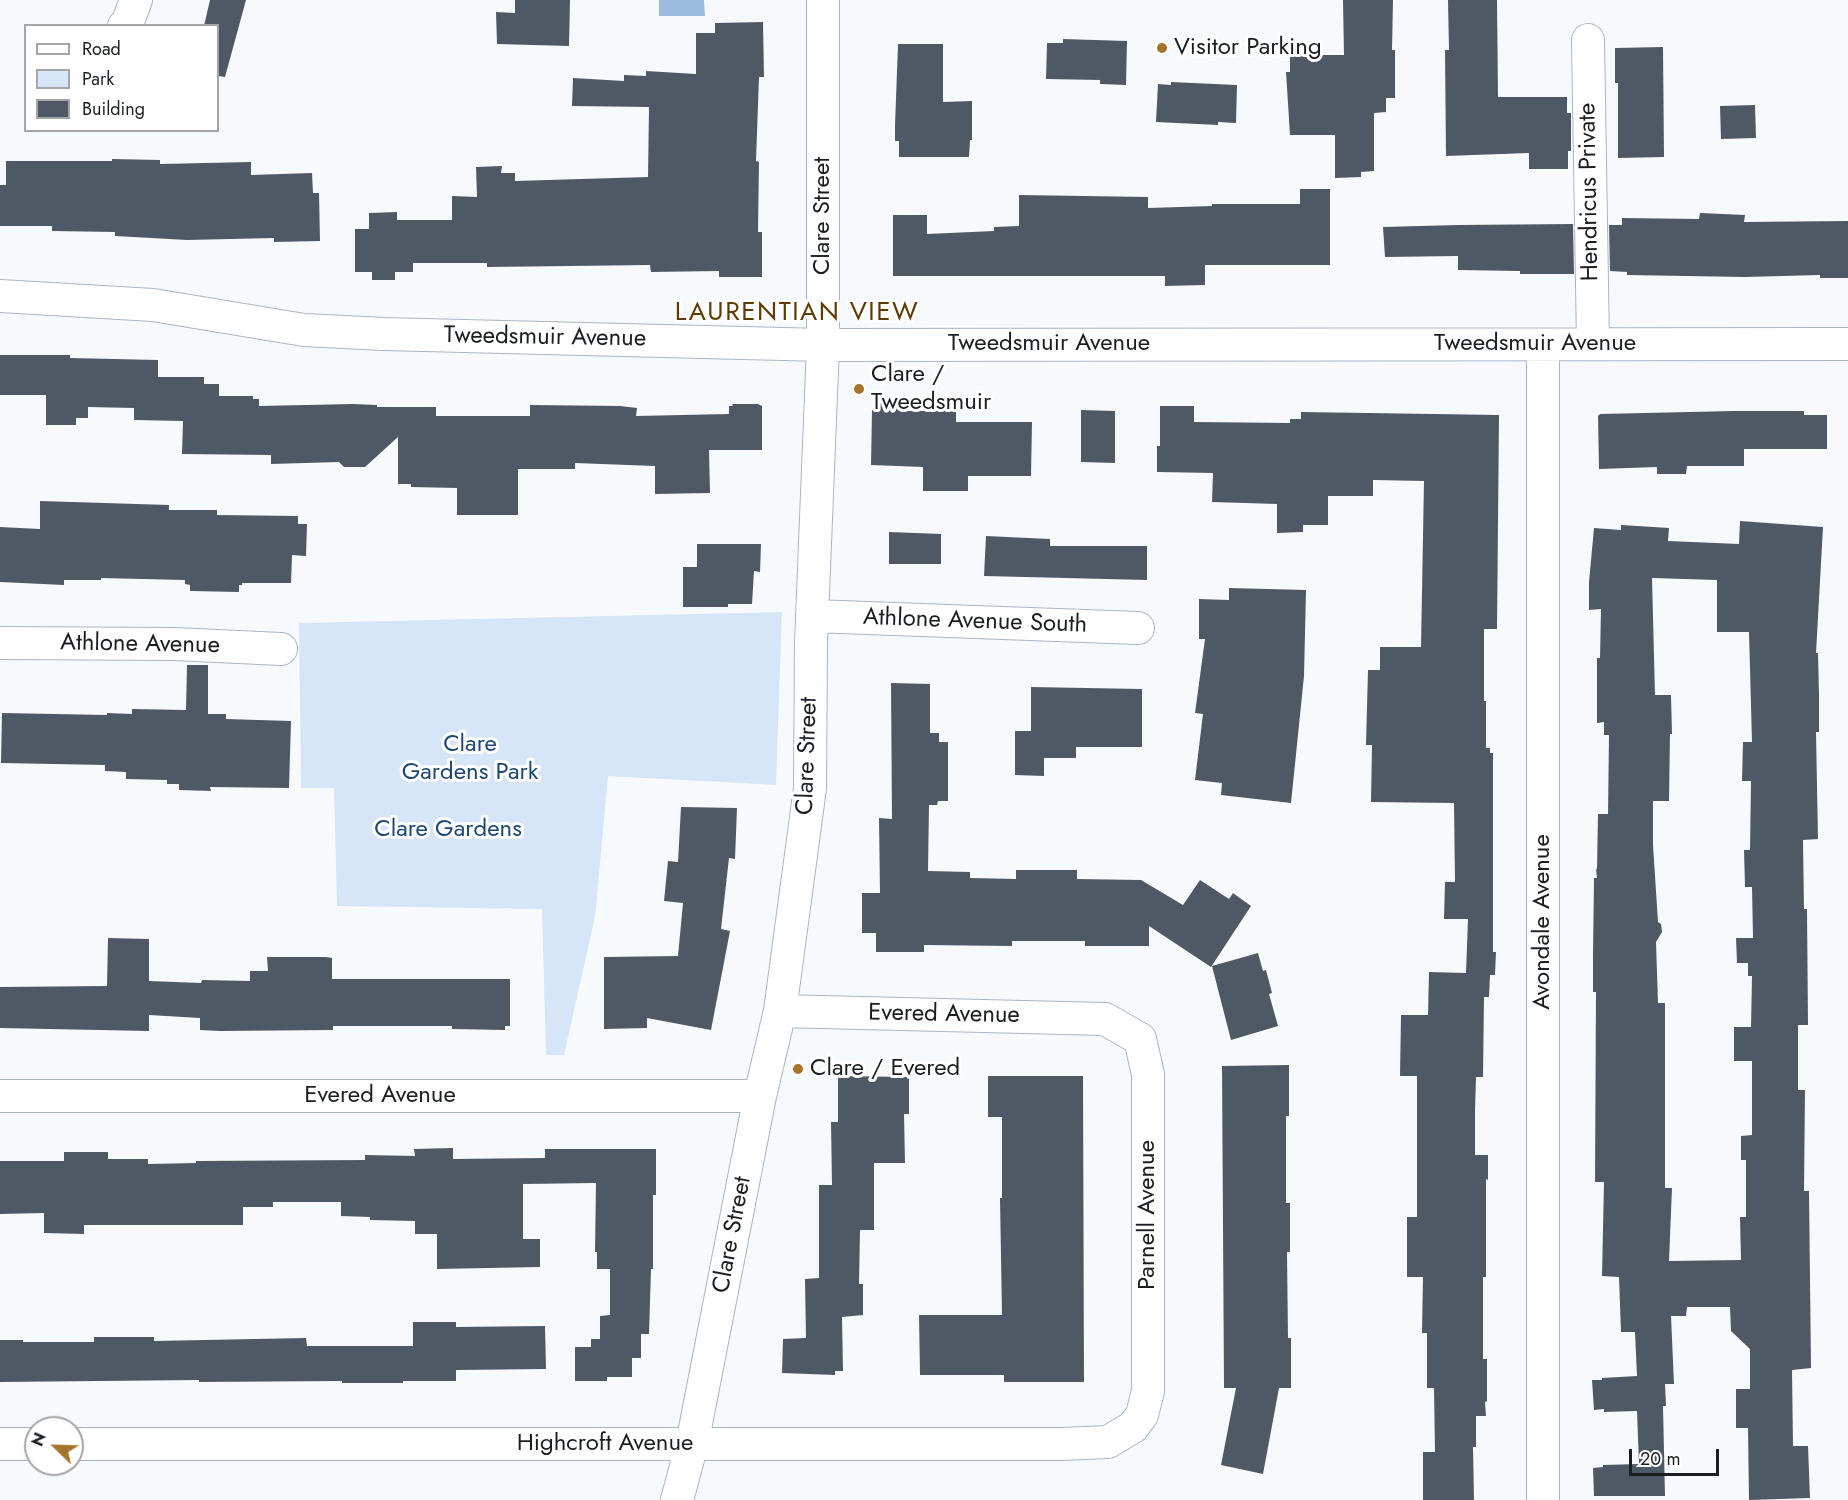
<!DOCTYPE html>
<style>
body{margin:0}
#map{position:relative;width:1848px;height:1500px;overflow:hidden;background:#f7fafd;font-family:Jost,sans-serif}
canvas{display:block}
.legend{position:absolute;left:24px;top:24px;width:195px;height:108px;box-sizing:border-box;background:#fff;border:2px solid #a3a5a7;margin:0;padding:8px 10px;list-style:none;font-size:18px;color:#1a1e23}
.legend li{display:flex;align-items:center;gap:12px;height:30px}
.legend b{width:30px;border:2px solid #a3a5a7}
.north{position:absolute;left:24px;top:1416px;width:60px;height:60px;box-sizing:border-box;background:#fff;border:2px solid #a3a5a7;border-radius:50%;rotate:293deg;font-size:16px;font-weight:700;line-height:24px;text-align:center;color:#1a1e23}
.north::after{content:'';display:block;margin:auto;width:21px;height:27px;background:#a7742b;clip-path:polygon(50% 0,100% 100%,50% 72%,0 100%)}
.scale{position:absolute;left:1629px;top:1449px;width:90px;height:27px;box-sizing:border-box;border:3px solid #1a1e23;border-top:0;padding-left:8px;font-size:18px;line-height:21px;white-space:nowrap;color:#1a1e23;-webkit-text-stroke:4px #fff;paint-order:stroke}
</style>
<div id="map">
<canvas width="1848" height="1500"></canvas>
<ul class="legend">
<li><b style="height:8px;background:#fff"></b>Road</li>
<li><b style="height:16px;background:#d6e6f8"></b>Park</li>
<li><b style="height:16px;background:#4f5965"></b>Building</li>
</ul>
<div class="north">N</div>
<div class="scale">20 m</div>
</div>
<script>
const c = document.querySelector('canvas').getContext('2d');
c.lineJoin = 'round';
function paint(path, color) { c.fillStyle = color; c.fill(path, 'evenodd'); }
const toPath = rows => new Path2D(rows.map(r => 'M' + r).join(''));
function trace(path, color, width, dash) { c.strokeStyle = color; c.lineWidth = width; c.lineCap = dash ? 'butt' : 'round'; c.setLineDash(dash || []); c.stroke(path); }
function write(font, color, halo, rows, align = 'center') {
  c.font = font + ' Jost,sans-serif'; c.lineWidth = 6; c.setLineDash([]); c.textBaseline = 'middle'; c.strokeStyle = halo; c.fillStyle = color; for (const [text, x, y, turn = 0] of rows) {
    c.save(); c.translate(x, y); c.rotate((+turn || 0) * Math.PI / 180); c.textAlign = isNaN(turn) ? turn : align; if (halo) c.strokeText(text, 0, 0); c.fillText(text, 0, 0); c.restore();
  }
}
const green = toPath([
 [782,612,776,785,608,776,595,917,564,1055,546,1055,542,909,337,906,334,788,301,788,299,623]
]);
const water = toPath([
 [659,0,704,0,705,16,659,16]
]);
const building = toPath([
 [210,0,246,0,225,77,218,76,218,26,204,26],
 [515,0,570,0,569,46,497,44,496,12,515,13],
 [1343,0,1393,0,1392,50,1395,50,1395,98,1386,98,1386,112,1374,113,1374,171,1361,172,1361,177,1335,178,1335,135,1290,135,1286,72,1290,72,1290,55,1344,55],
 [1448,0,1497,0,1498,97,1567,97,1567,113,1571,113,1571,151,1568,151,1568,169,1529,169,1529,153,1446,156,1445,50,1449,50],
 [763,22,764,77,759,77,756,161,759,162,758,232,762,232,762,277,719,277,719,271,651,272,650,265,487,267,487,263,413,263,413,272,395,272,395,280,372,280,372,272,355,272,355,229,369,229,369,213,397,212,397,220,452,220,452,196,477,197,476,167,502,166,501,173,515,173,515,181,648,177,649,107,572,106,573,78,624,81,624,75,646,76,646,71,696,74,696,33,715,33,715,23],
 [1063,39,1127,41,1126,85,1100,84,1100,80,1046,79,1047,43,1063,43],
 [898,44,943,44,943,102,972,101,972,140,970,140,969,157,899,157,899,141,895,141,895,126],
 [1663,47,1664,157,1618,158,1618,83,1615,83,1615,48],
 [1171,82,1237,85,1236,123,1218,122,1218,125,1156,122,1158,84,1171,85],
 [1755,105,1756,138,1721,139,1720,106],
 [112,159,160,160,160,164,251,162,251,175,312,173,313,193,319,193,320,241,274,242,274,238,187,240,115,236,115,232,52,231,52,226,0,226,0,185,6,185,6,161,112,161],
 [1300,189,1330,189,1330,265,1205,265,1205,285,1165,286,1165,276,893,276,893,215,927,215,927,234,994,231,994,227,1019,226,1019,195,1148,197,1148,208,1212,206,1212,204,1300,204],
 [1700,213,1745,215,1744,222,1848,221,1848,278,1820,278,1820,275,1745,277,1627,275,1627,272,1610,271,1609,225,1622,225,1622,218,1699,219],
 [1573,224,1574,274,1520,274,1520,271,1458,270,1458,256,1385,257,1383,227,1458,225],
 [0,355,70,355,70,358,158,360,158,377,204,377,204,384,219,384,219,396,253,396,253,399,259,399,259,406,353,404,377,405,377,407,436,407,436,416,530,416,530,405,620,406,637,408,636,416,729,414,729,406,733,406,732,404,758,404,762,406,762,450,709,450,710,493,655,494,655,466,575,463,575,469,518,469,518,515,457,515,457,488,411,487,411,484,398,484,398,437,365,467,344,467,339,462,271,464,271,455,182,454,183,421,134,420,134,408,88,407,88,418,76,418,76,425,46,425,46,395,0,395],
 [875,403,901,403,901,411,956,411,956,422,1032,422,1031,476,968,476,968,491,923,491,923,467,871,465,872,410,875,410],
 [1160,406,1194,406,1194,422,1290,423,1290,419,1301,419,1301,412,1499,415,1497,629,1484,629,1484,701,1486,701,1486,748,1490,748,1490,753,1493,753,1493,952,1496,952,1495,975,1490,975,1489,997,1484,997,1483,1077,1476,1077,1475,1111,1475,1155,1488,1155,1488,1180,1486,1179,1486,1277,1483,1277,1483,1359,1487,1359,1487,1401,1485,1402,1486,1416,1476,1416,1476,1447,1473,1447,1474,1500,1423,1500,1423,1452,1435,1452,1434,1388,1427,1388,1427,1333,1422,1333,1423,1277,1407,1277,1407,1217,1417,1217,1417,1076,1400,1076,1401,1015,1428,1015,1429,972,1466,973,1468,919,1444,919,1445,882,1455,882,1454,803,1371,802,1372,745,1366,745,1368,670,1380,670,1380,647,1421,647,1424,481,1373,480,1373,496,1328,496,1328,525,1303,525,1303,532,1277,533,1277,504,1212,502,1213,473,1157,472,1157,446,1160,446],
 [1081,410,1115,411,1115,463,1081,462],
 [1734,411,1804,411,1804,415,1827,415,1827,449,1744,449,1744,466,1687,466,1686,474,1657,474,1657,467,1599,469,1598,416,1600,414],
 [40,501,169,505,169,510,217,510,217,515,298,516,298,524,307,524,306,556,292,555,291,583,242,583,242,585,239,585,239,592,190,591,190,585,185,584,185,580,101,578,101,580,64,580,64,585,0,582,0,527,40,529],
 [1740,521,1823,527,1816,653,1818,653,1819,695,1819,732,1816,732,1818,839,1803,840,1804,909,1807,909,1808,1025,1798,1025,1798,1090,1805,1090,1804,1191,1809,1191,1811,1368,1792,1370,1793,1446,1808,1446,1810,1498,1749,1500,1748,1428,1736,1428,1736,1389,1750,1389,1750,1349,1731,1331,1730,1307,1687,1307,1686,1316,1671,1316,1674,1384,1665,1384,1666,1406,1663,1406,1665,1496,1594,1496,1593,1468,1603,1467,1603,1465,1639,1464,1637,1411,1604,1412,1604,1409,1594,1410,1592,1380,1602,1380,1602,1378,1637,1376,1635,1332,1621,1332,1619,1277,1602,1276,1604,1182,1595,1182,1596,992,1593,992,1593,954,1594,878,1597,878,1596,869,1597,869,1598,814,1608,814,1609,735,1604,735,1604,722,1597,723,1597,658,1600,658,1601,609,1589,610,1589,582,1594,528,1621,530,1621,525,1669,528,1668,541,1739,544],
 [1652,578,1717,580,1717,632,1749,632,1752,742,1743,742,1742,781,1751,781,1750,850,1744,850,1745,887,1752,887,1753,938,1736,938,1737,963,1748,963,1748,976,1752,976,1751,1027,1734,1027,1734,1061,1752,1061,1752,1135,1741,1136,1741,1160,1746,1160,1746,1217,1740,1217,1741,1260,1669,1261,1672,1188,1665,1188,1665,1003,1658,1003,1656,942,1662,932,1661,924,1658,922,1653,845,1653,801,1669,801,1670,734,1672,734,1671,695,1655,695],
 [889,532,941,534,941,564,889,564],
 [986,536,1050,539,1050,546,1147,546,1147,580,984,576],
 [697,544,761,544,760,572,754,571,752,604,728,604,728,607,683,607,683,567,697,567],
 [1229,588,1306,590,1304,676,1291,803,1221,795,1222,783,1195,780,1203,714,1195,713,1205,639,1199,639,1199,599,1229,600],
 [187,665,208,665,208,714,226,714,226,719,291,721,289,788,210,787,211,791,179,790,179,784,167,784,167,780,126,779,126,772,105,771,105,765,1,763,2,713,107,715,107,713,132,714,132,709,186,710],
 [891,683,930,684,930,733,939,733,939,742,948,742,948,801,938,801,937,805,929,805,928,871,970,872,970,878,1016,879,1016,870,1077,870,1077,879,1141,880,1183,905,1200,880,1229,899,1233,893,1251,906,1211,967,1149,926,1149,946,1085,946,1085,941,1012,941,1012,946,924,945,924,952,876,952,876,933,862,933,862,893,880,893,879,818,892,819],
 [1031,687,1142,689,1142,747,1076,747,1076,758,1044,758,1044,776,1015,775,1015,731,1031,731],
 [681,807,737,808,735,859,729,858,721,929,730,931,711,1030,647,1018,647,1028,604,1029,604,957,678,956,683,903,664,901,668,861,678,862],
 [108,938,149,939,149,981,201,983,202,980,250,981,250,971,268,971,267,957,326,957,332,958,332,979,510,979,510,1026,505,1026,505,1030,452,1029,452,1026,333,1026,333,1030,220,1031,200,1030,200,1018,149,1015,149,1031,0,1028,0,987,107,986],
 [1258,953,1263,971,1266,970,1272,993,1269,994,1278,1026,1231,1040,1212,966],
 [1289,1065,1289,1116,1286,1116,1286,1203,1290,1203,1290,1252,1287,1252,1288,1338,1291,1338,1291,1388,1279,1388,1263,1474,1221,1465,1236,1388,1224,1388,1222,1066],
 [838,1076,909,1077,909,1114,904,1114,905,1163,874,1163,874,1230,860,1230,859,1284,863,1284,863,1315,842,1317,843,1371,835,1371,835,1375,782,1373,783,1339,806,1338,805,1279,819,1278,819,1185,832,1185,831,1122,838,1122],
 [988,1076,1083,1076,1084,1382,1004,1382,1004,1375,920,1375,919,1315,1002,1315,1000,1198,1002,1198,1002,1117,988,1117],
 [453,1148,453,1159,545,1158,545,1149,656,1149,656,1195,653,1195,653,1269,651,1269,649,1334,641,1334,641,1358,632,1358,632,1377,607,1377,607,1381,575,1381,575,1347,591,1347,591,1339,600,1339,600,1316,610,1315,610,1269,597,1269,597,1252,595,1252,596,1183,523,1184,523,1239,540,1239,540,1267,437,1269,437,1234,415,1234,415,1221,370,1220,370,1217,341,1216,341,1202,273,1202,273,1207,243,1207,243,1225,84,1225,84,1234,44,1233,44,1213,0,1214,0,1161,64,1161,64,1152,108,1152,108,1159,148,1159,148,1164,196,1163,196,1161,365,1160,365,1155,415,1156,414,1149],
 [413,1322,456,1322,456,1327,545,1326,546,1369,456,1370,456,1381,403,1381,403,1383,342,1383,342,1381,199,1382,199,1380,0,1382,0,1340,23,1340,23,1342,94,1342,94,1337,154,1337,154,1341,306,1338,307,1346,413,1346]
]);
const minor = toPath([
 [124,26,127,24,136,0],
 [1588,40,1593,344],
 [0,296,153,305,304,330,384,334,823,345,1848,344],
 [1543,345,1543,1500],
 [813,616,1138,628],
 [0,643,174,644,281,649],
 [0,1096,760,1096],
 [0,1444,36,1444],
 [72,1444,1061,1444,1108,1442,1133,1427,1142,1415,1148,1391,1148,1074,1140,1039,1105,1019,780,1011],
 [677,1500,692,1444,760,1096,780,1011,810,788,811,643,823,345,823,0]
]);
const markers = [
 [1162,48,6,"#a7742b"],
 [859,389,6,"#a7742b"],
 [798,1069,6,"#a7742b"]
];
const poiNames = [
 ["Visitor Parking",1174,48],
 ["Clare /",871,375],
 ["Tweedsmuir",871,403],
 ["Clare / Evered",810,1069]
];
const streetNames = [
 ["Hendricus Private",1590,192,-91],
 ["Clare Street",823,216,-90],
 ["Tweedsmuir Avenue",545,338,1],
 ["Tweedsmuir Avenue",1049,344],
 ["Tweedsmuir Avenue",1535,344],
 ["Athlone Avenue South",975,622,2],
 ["Athlone Avenue",140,645,1],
 ["Clare Street",808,756,-88],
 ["Avondale Avenue",1543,922,-90],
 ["Evered Avenue",944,1015,1],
 ["Evered Avenue",380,1096],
 ["Parnell Avenue",1148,1215,-90],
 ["Clare Street",733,1235,-79],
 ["Highcroft Avenue",605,1444]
];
const parkNames = [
 ["Clare",470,745],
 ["Gardens Park",470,773],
 ["Clare Gardens",448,830]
];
const neighbourhoodNames = [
 ["LAURENTIAN VIEW",797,314]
];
paint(green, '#d6e6f8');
paint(water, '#9dbbdd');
paint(building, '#4f5965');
trace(minor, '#a9b5c3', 34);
trace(minor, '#fff', 32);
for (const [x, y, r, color] of markers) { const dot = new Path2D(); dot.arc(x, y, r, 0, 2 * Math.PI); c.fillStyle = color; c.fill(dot); trace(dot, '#fff', 2); }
write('24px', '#1a1e23', '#fff', poiNames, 'left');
write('24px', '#1a1e23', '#fff', streetNames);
write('24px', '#1d4773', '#fff', parkNames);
c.letterSpacing = '1.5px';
write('26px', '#5d3b03', '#fff', neighbourhoodNames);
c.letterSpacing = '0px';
</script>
